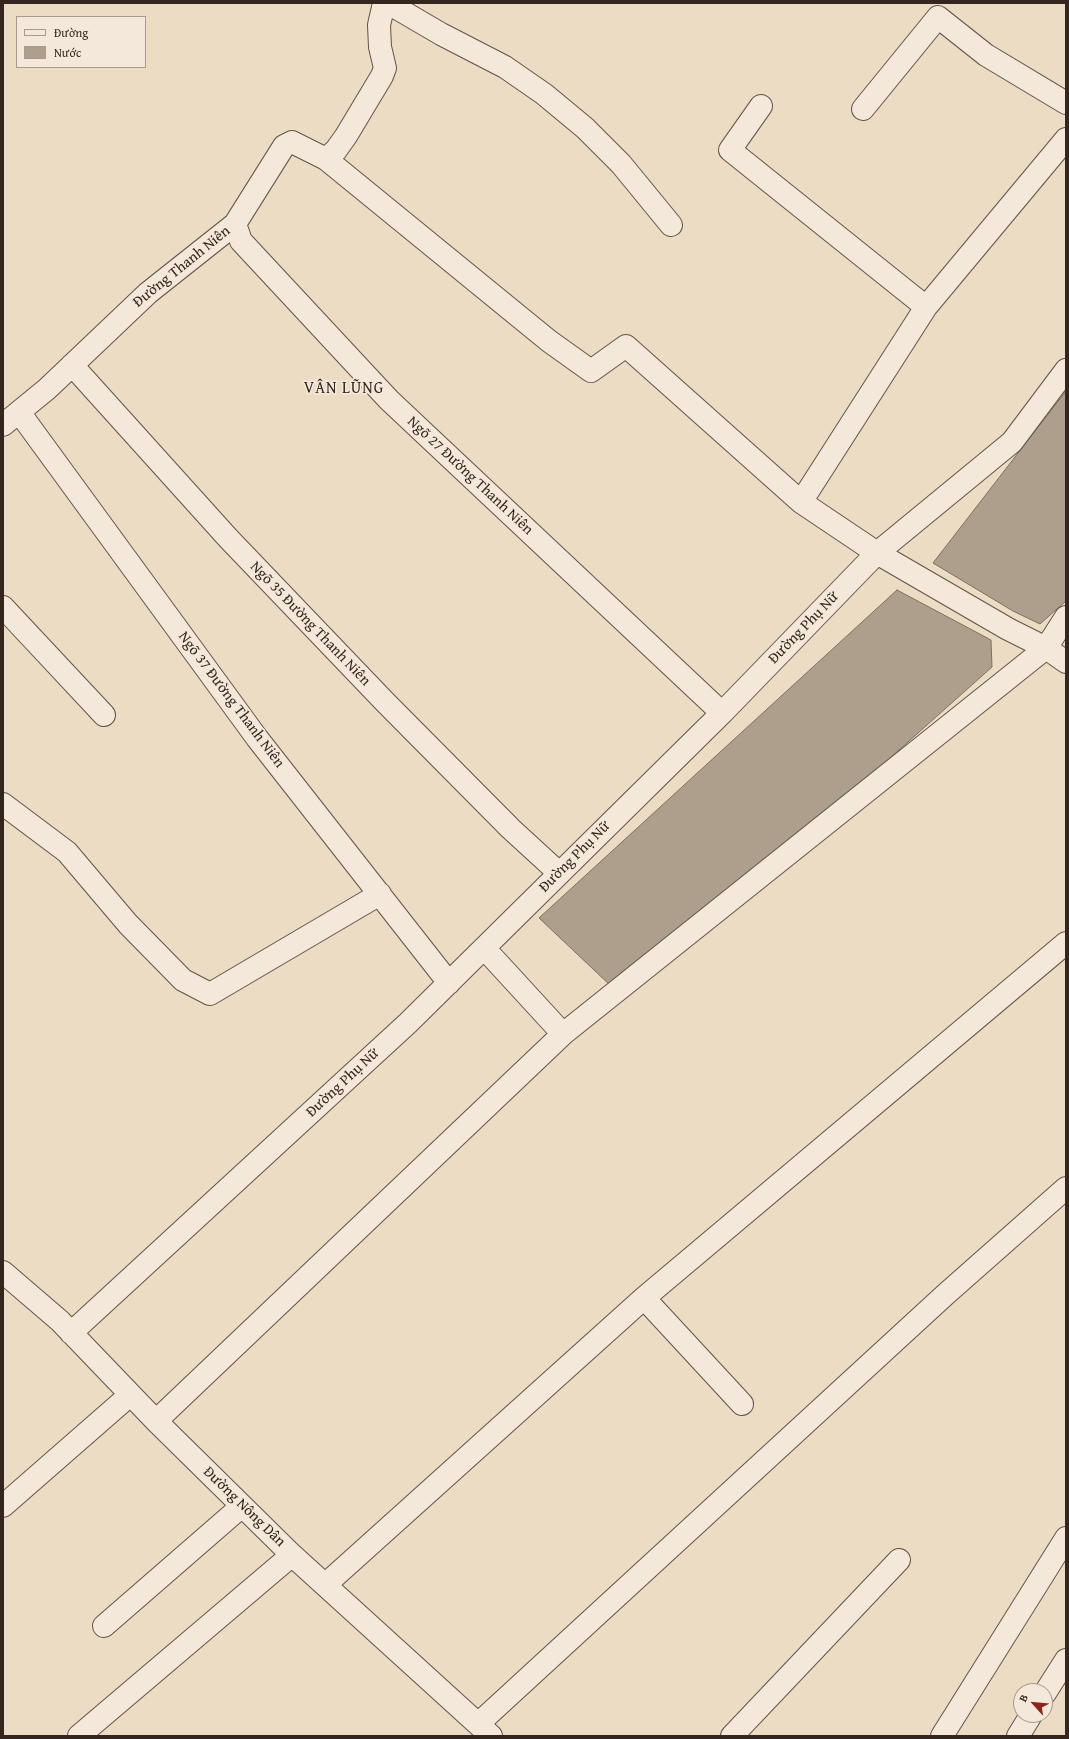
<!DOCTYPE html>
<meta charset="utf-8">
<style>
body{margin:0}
#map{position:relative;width:1069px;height:1739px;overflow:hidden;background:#eddcc4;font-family:"Gentium Book Plus",serif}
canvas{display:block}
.frame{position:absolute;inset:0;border:4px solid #35251f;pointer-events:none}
.legend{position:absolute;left:16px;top:16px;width:130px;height:52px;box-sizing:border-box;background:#f3e8d9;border:1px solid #a79a8f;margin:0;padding:5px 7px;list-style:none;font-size:12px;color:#35251f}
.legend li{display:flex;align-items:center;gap:8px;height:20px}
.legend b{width:20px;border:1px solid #a79a8f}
.north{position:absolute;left:1013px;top:1683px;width:40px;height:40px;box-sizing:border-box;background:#f3e8d9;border:1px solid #a79a8f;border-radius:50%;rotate:297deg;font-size:11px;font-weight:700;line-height:16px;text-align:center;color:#35251f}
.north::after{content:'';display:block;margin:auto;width:14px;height:18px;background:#8f2418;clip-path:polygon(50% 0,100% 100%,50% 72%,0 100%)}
</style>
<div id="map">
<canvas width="1069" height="1739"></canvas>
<div class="frame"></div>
<ul class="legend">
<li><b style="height:5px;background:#f3e8d9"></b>Đường</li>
<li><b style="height:11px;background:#ae9e8c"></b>Nước</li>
</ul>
<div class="north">B</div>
</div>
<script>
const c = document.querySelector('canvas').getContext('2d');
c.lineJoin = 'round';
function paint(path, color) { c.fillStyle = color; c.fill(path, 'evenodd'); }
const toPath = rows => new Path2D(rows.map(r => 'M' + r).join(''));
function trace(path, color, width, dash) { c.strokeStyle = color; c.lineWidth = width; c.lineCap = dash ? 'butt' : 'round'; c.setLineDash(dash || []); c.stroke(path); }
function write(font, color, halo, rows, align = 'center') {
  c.font = font + ' "Gentium Book Plus",serif'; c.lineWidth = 3.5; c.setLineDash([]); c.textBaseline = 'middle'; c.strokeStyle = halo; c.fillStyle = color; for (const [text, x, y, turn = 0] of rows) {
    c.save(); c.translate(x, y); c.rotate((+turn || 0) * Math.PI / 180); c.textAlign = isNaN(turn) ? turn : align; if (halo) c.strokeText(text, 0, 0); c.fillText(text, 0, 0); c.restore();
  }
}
const water = toPath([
 [1066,391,1066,601,1040,624,1013,611,933,563,1066,391],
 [897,590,991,640,992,667,676,949,612,987,539,918,897,590]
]);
const minor = toPath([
 [388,3,441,34,505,67,544,94,585,128,621,164,671,225],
 [761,106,730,150,926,307],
 [863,109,938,17,986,55,1066,103],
 [326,159,549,341,591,371,626,346,801,502,877,553,1008,629,1046,648,1066,662],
 [235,224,241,241,389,400,722,713],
 [72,365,228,538,385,702,511,829,559,873],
 [19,412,257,738,449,983],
 [3,425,47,389,148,293,235,224,284,146,292,142,326,159,336,150,346,136,382,76,385,68,380,47,379,25,384,3],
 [801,502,926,307,1066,139],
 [3,607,104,715],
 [3,804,67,852,128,924,183,980,210,994,380,894],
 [484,948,563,1034],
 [3,1272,60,1321,156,1421,292,1555,491,1736],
 [644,1298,742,1404],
 [71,1333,408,1023,722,713,877,553,1012,442,1066,370],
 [156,1421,563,1034,1046,648,1066,617],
 [3,1506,130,1395],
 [325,1585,644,1298,1066,943],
 [104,1626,242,1506],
 [1045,1693,1066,1660],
 [478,1724,946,1294,1066,1188],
 [79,1736,292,1555],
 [732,1736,899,1560],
 [942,1736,1066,1538],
 [1018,1736,1031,1715]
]);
const streetNames = [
 ["Đường Thanh Niên",182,267,-39],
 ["Ngõ 27 Đường Thanh Niên",470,476,43],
 ["Ngõ 35 Đường Thanh Niên",310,624,46],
 ["Đường Phụ Nữ",804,628,-46],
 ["Ngõ 37 Đường Thanh Niên",231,700,53],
 ["Đường Phụ Nữ",575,857,-45],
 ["Đường Phụ Nữ",343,1083,-43],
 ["Đường Nông Dân",244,1507,44]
];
const neighbourhoodNames = [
 ["VÂN LŨNG",344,389]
];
paint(water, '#ae9e8c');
trace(water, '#7e6e60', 1);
trace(minor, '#635348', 24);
trace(minor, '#f3e8d9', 22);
write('15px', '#35251f', '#f3e8d9', streetNames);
c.letterSpacing = '1px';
write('16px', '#35251f', '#f3e8d9', neighbourhoodNames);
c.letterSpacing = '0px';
</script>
